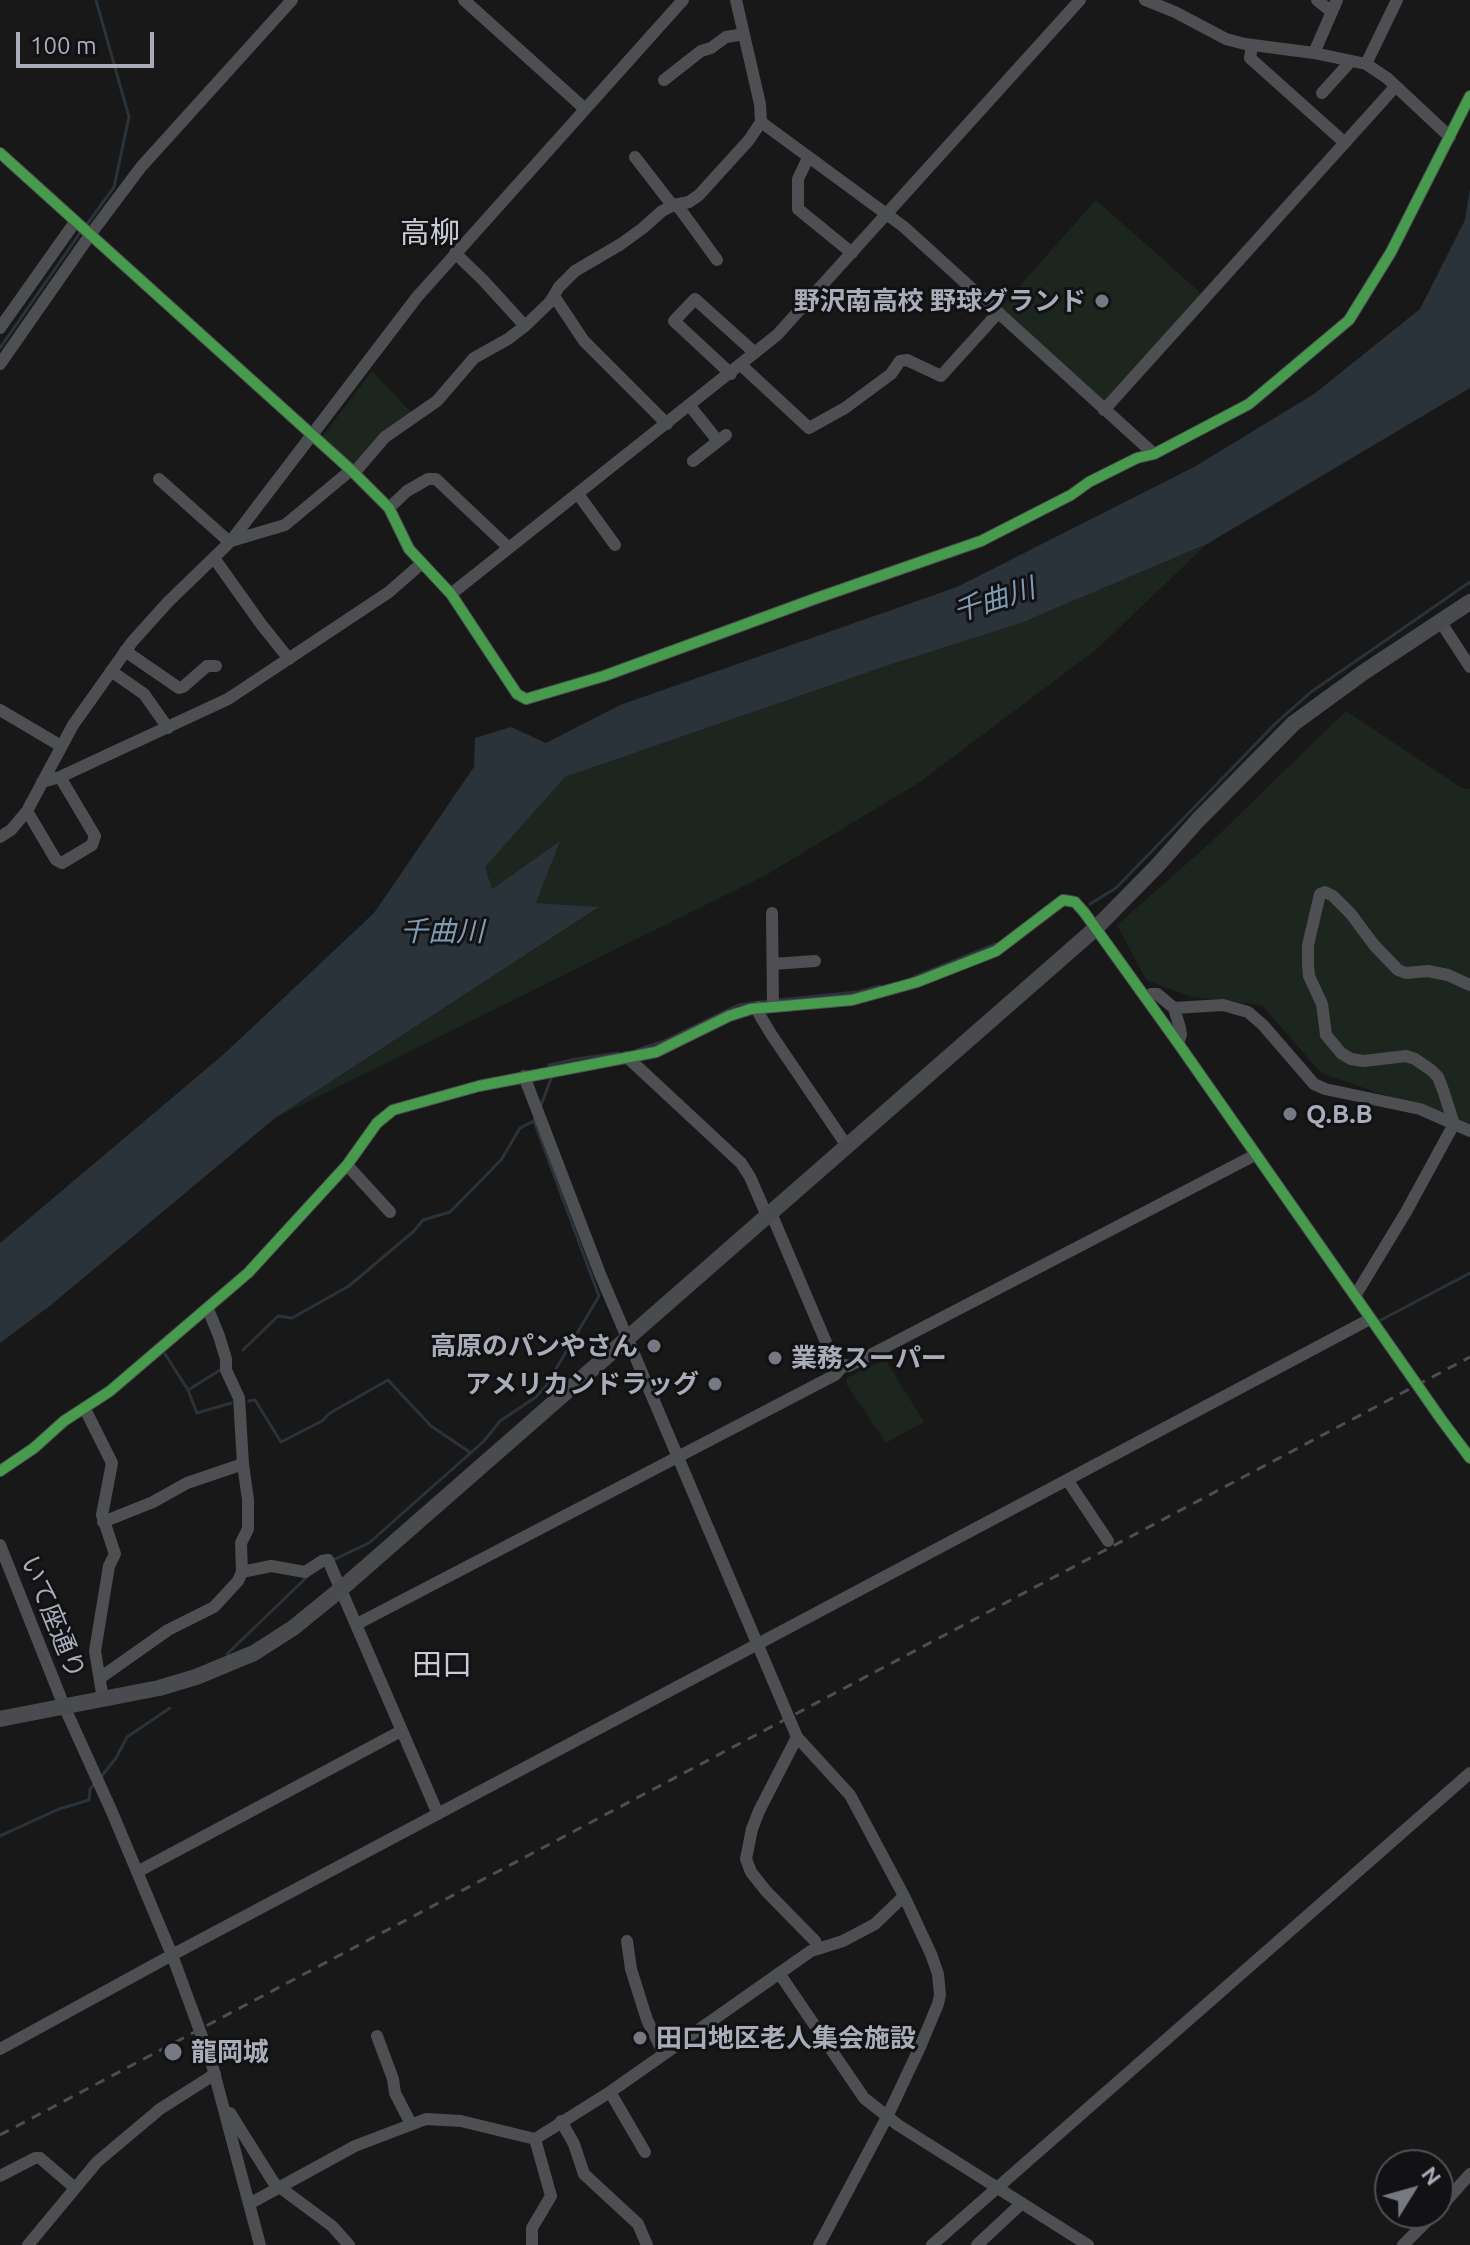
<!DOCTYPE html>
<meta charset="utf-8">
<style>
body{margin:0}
#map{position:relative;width:1470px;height:2245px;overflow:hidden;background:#181818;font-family:Ubuntu,sans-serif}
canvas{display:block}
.north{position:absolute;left:1374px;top:2149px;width:80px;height:80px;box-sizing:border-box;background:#121214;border:2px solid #4e5056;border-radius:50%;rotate:53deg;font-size:22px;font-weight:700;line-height:32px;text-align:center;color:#a9adb9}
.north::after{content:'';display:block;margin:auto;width:28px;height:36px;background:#767981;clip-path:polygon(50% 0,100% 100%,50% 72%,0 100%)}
.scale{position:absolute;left:16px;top:32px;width:138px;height:36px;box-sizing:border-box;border:4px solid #a9adb9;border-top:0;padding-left:10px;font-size:24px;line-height:28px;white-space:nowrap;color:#a9adb9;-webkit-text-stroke:6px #121214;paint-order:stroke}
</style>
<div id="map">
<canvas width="1470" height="2245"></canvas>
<div class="north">N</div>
<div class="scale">100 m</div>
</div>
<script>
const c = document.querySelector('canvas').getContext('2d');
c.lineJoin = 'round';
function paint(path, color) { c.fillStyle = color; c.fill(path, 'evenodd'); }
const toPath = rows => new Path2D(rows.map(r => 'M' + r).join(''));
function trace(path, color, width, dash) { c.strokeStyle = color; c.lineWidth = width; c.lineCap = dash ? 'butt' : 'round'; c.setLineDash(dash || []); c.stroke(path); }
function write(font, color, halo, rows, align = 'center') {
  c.font = font + ' Ubuntu,"Noto Sans JP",sans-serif'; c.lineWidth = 6; c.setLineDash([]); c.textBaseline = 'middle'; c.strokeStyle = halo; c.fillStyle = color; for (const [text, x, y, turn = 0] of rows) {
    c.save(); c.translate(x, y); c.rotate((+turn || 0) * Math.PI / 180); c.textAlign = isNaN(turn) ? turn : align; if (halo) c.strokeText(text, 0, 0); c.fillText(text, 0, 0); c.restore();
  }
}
const green = toPath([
 [1096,200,1203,295,1106,404,1000,308],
 [372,371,411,412,354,465,322,437],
 [1207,544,1097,649,920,782,766,875,275,1118,598,908,536,903,559,842,492,889,484,866,565,777,889,665,1021,623],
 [1346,711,1462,788,1470,789,1470,1125,1321,1073,1262,1005,1192,997,1146,980,1117,925,1210,843],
 [885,1359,924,1422,886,1443,846,1384,847,1378]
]);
const water = toPath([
 [1470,188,1470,388,1207,544,1021,623,889,665,565,777,485,867,492,889,560,841,536,903,599,907,275,1118,51,1305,0,1343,0,1243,224,1054,374,913,474,767,475,738,511,727,546,743,620,705,957,587,1194,467,1314,394,1420,309,1465,220]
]);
const stream = toPath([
 [85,227,114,187,129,117,96,0],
 [0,348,80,233],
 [1090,904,1116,888,1276,723,1311,692,1470,582],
 [914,977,996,944],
 [777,1000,857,992,880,986],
 [637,1050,664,1041,738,1005,767,1001],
 [550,1067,549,1065,576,1059,618,1053],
 [540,1108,552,1076],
 [1381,1320,1470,1273],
 [243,1350,278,1316,292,1318,349,1286,414,1231,423,1220,450,1212,501,1160,520,1128,534,1121],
 [165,1354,188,1390,222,1369],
 [188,1390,197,1413,231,1403],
 [249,1401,255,1400,281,1442,322,1421,330,1413,388,1380,431,1426,471,1453],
 [331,1561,369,1543,484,1441,500,1421,536,1397,546,1386,599,1296,534,1121,536,1116],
 [227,1654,308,1576],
 [101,1777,116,1758,127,1737,170,1708],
 [0,1836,59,1809,89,1800,90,1789,95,1783]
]);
const minor = toPath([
 [464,0,585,109],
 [1145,0,1175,12,1226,39,1245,44,1314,53,1366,64,1387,78,1450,137],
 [1317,0,1332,12],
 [1252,46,1250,58,1345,143],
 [1314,53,1337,0],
 [1366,64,1397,0],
 [664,80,701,51,711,48,726,37,744,34],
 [1322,93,1351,61],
 [761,122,904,227,1154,454],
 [0,153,351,470,389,508,409,549,451,594,517,694,526,699,604,676,817,598,981,541,1071,495,1089,482,1137,458,1154,454,1249,404,1349,320,1391,252,1470,96],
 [635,157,669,201,680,209,717,260],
 [808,158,798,179,798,209,852,253],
 [455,253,483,280,525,326],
 [554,296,584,341,667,424],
 [0,328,75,222],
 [0,364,90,235,141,167,292,0],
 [741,365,809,428,845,408,891,374,900,361,907,360,941,376,998,313],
 [731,374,674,321,695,299,755,353],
 [689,405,718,441],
 [1104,410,1395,87],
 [693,461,726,435],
 [354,473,385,437,437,401,474,358,508,339,525,326,550,302,559,287,575,271,621,244,643,228,662,211,674,205,689,202,699,195,749,140,761,122,760,104,736,0],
 [159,479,225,538,231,541,285,525,351,470],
 [578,494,615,545],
 [389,508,407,491,428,479,436,479,509,548],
 [214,558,261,624,289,659],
 [451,594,777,335,1080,0],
 [1440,621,1470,667],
 [125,651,179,688,183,687,207,666,216,666],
 [111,671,144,694,168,728],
 [0,710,61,746],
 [42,782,60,777,228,699,389,592,422,563],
 [27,811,56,860,62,863,92,845,95,836,60,777],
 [0,837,11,830,27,811,73,725,132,642,168,602,231,541,417,297,683,0],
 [772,913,773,1007],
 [773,964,815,961],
 [1145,997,1151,994,1157,994,1174,1008,1180,1028,1181,1035,1178,1043],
 [759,1007,759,1014,771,1034,847,1146],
 [1174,1008,1223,1005,1248,1012,1263,1025,1314,1084,1325,1089,1420,1109,1470,1131],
 [627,1057,741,1163,750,1177,767,1216],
 [524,1076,600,1274,797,1737,850,1795,904,1896,931,1954,938,1974,940,1995,938,2004,920,2047,887,2117,819,2245],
 [347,1165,390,1212],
 [771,1213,831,1354,839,1364,849,1366,1255,1155],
 [1355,1296,1406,1212,1454,1124,1443,1090,1438,1077,1431,1070,1415,1059,1406,1056,1364,1061,1351,1059,1341,1053,1326,1035,1322,1004,1309,976,1308,964,1308,945,1320,894,1325,892,1333,896,1351,914,1374,945,1398,970,1406,973,1428,971,1448,975,1470,985],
 [85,1409,112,1463,102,1515,115,1554,109,1566,95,1651,103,1699],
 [0,1471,34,1448,64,1421,110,1391,248,1273,347,1165,377,1123,393,1110,479,1086,656,1052,729,1016,751,1009,852,1000,917,982,996,951,1063,900,1075,902,1084,912,1178,1043,1441,1419,1470,1458],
 [1068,1481,1108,1541],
 [103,1522,153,1502,187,1483,243,1464],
 [0,1545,64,1706,112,1812,172,1955,211,2061,260,2245],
 [242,1572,271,1566,305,1572,322,1561,328,1560,438,1814],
 [357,1624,835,1375,843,1366],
 [100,1678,168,1630,214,1607,238,1581,242,1572,241,1543,248,1529,248,1500,243,1464,239,1398,226,1370,226,1359,219,1336,208,1309],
 [797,1737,759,1811,752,1829,746,1859,751,1872,766,1891,815,1941,818,1948],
 [137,1872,401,1731],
 [627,1941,631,1969,647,2020,664,2054],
 [779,1973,864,2098,898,2125,1088,2245],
 [377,2036,393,2079,395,2093,411,2124],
 [0,2049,172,1955,1370,1319],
 [610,2092,645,2152],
 [230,2113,274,2183,332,2226,349,2245],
 [561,2121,574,2144,584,2174,638,2224,647,2245],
 [535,2139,610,2092,811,1951,843,1941,875,1924,904,1896],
 [0,2176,35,2158,40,2158,75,2188],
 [249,2204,355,2146,426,2119,461,2121,535,2139],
 [1438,2210,1470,2174],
 [28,2245,97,2162,160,2109,215,2074],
 [532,2245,532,2228,551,2196,535,2139],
 [932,2245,1470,1773],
 [977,2245,1022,2203],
 [1403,2245,1435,2213]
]);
const major = toPath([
 [0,1719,159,1688,196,1677,254,1653,293,1628,341,1589,1096,928,1157,866,1198,820,1294,723,1364,672,1470,602]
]);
const rail = toPath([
 [0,2135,1470,1357]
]);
const cycleway = toPath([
 [0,153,351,470,389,508,409,549,451,594,517,694,526,699,604,676,817,598,981,541,1071,495,1089,482,1137,458,1154,454,1249,404,1349,320,1391,252,1470,96],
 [0,1471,34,1448,64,1421,110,1391,248,1273,347,1165,377,1123,393,1110,479,1086,656,1052,729,1016,751,1009,852,1000,917,982,996,951,1063,900,1075,902,1084,912,1178,1043,1441,1419,1470,1458]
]);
const markers = [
 [1102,301,8,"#767981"],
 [1290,1114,8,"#767981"],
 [654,1346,8,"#767981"],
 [775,1358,8,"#767981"],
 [715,1384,8,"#767981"],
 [640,2038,8,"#767981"],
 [173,2052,10,"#767981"]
];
const poiNames = [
 ["野沢南高校 野球グランド",1086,301,"right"],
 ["Q.B.B",1306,1114],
 ["高原のパンやさん",638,1346,"right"],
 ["業務スーパー",791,1358],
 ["アメリカンドラッグ",699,1384,"right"],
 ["田口地区老人集会施設",656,2038],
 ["龍岡城",191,2052]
];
const streetNames = [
 ["いて座通り",53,1617,68]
];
const waterNames = [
 ["千曲川",994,600,-18],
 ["千曲川",442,932]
];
const quarterNames = [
 ["高柳",430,233],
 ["田口",442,1665]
];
paint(green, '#1d251f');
paint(water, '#2a323a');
trace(stream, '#2a323a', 3);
trace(minor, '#4d4f52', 12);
trace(major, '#4a4b4e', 16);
trace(rail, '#4d4e50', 3, [10, 8]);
trace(cycleway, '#469c4c', 10);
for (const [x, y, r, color] of markers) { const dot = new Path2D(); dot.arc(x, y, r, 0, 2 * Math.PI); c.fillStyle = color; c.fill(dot); trace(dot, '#121214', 3); }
write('bold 26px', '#a9adb9', '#121214', poiNames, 'left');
write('26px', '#a9adb9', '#121214', streetNames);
write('italic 28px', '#7f9bb4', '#121214', waterNames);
write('30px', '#caccd5', '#121214', quarterNames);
</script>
